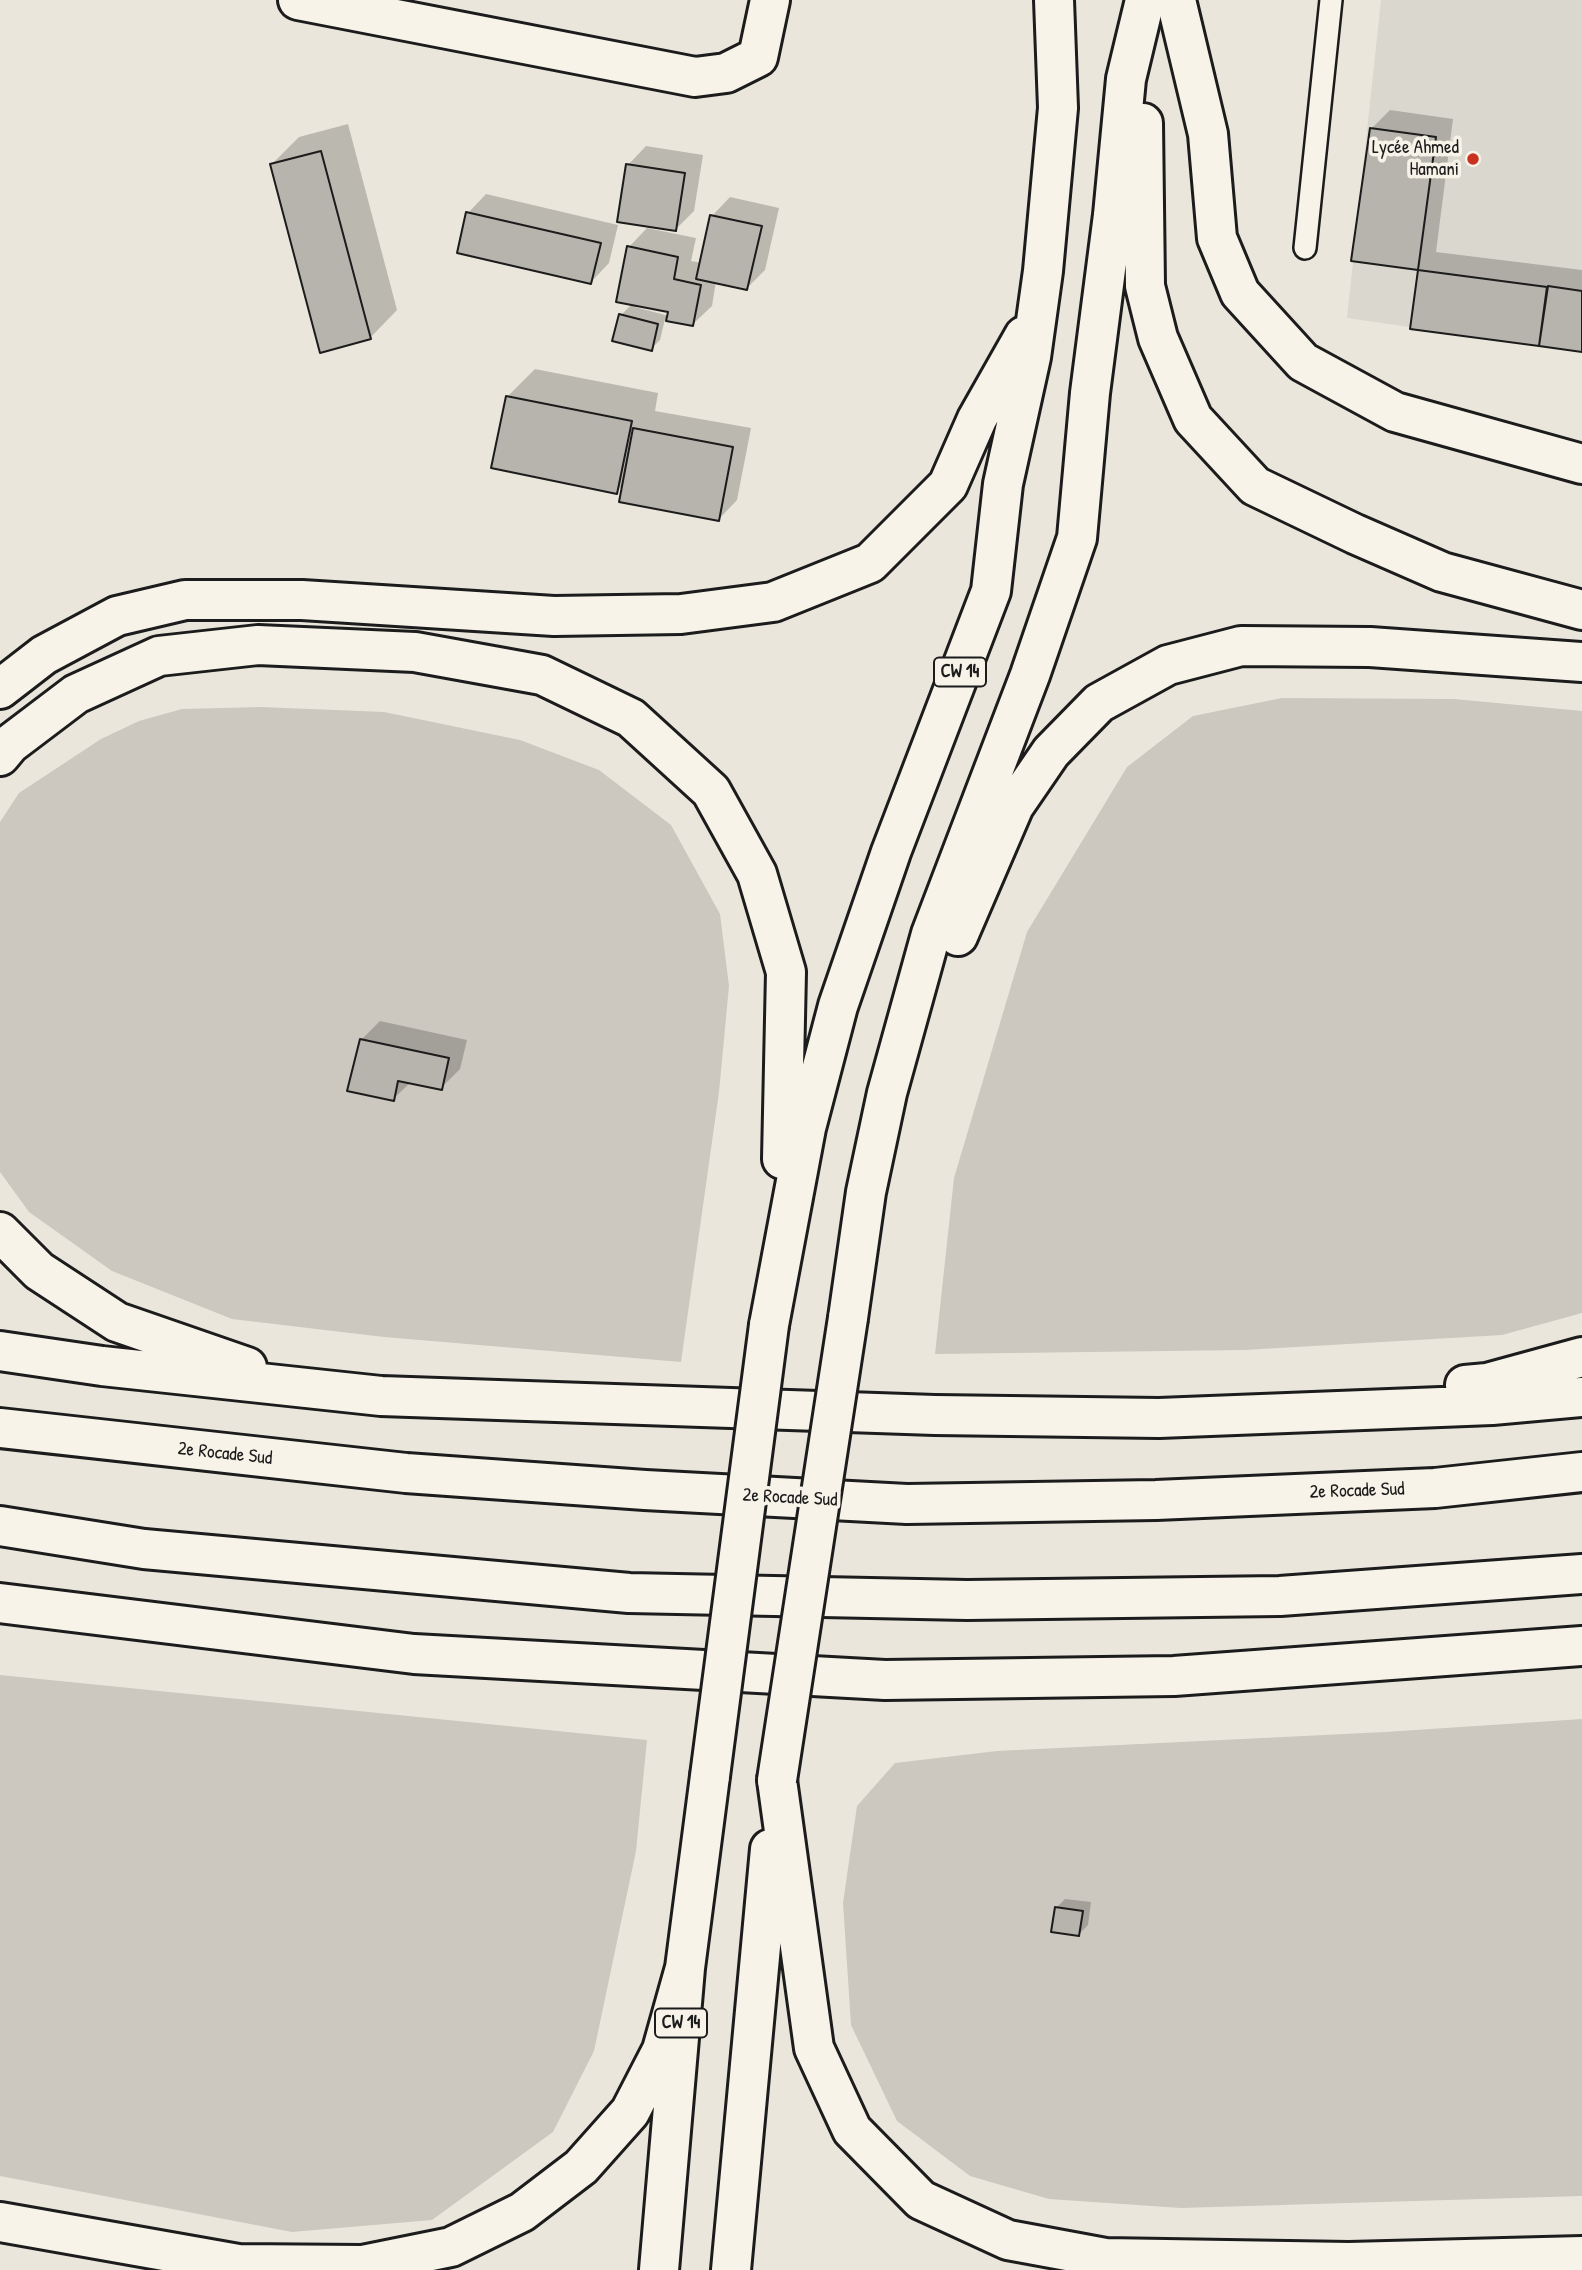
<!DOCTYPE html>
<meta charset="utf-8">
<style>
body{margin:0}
canvas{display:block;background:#eae6dc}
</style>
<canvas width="1582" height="2270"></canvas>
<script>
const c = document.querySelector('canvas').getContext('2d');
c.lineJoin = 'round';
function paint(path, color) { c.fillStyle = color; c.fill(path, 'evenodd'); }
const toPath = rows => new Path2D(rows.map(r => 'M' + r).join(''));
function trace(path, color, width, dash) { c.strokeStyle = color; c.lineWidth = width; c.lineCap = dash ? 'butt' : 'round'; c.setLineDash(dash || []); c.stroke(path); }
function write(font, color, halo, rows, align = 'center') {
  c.font = font + ' "Patrick Hand",sans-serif'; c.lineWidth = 7; c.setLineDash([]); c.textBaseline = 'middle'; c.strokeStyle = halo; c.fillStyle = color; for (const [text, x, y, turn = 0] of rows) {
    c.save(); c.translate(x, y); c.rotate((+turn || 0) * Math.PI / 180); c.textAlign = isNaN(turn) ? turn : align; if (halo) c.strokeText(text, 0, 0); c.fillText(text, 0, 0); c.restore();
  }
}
const built = toPath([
 [1381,0,1582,0,1582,352,1347,318]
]);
const green = toPath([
 [1282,698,1454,699,1582,711,1582,1313,1502,1335,1245,1350,935,1354,954,1178,1027,932,1127,767,1193,716],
 [261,707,384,712,520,740,599,770,671,825,720,914,729,986,719,1092,681,1362,384,1337,232,1319,112,1271,29,1212,0,1172,0,822,19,793,101,739,139,721,182,709],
 [0,1675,647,1740,636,1851,594,2051,553,2132,432,2220,292,2232,0,2176],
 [1582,1719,1582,2196,1181,2208,1049,2199,970,2176,897,2121,851,2025,843,1903,857,1806,895,1763,997,1751,1385,1732]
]);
const shadow = toPath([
 [1390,110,1453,119,1436,252,1582,270,1582,350,1412,327,1420,268,1353,260,1371,129],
 [348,124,397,310,370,338,272,164,299,137],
 [646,146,703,155,694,211,676,229,628,165],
 [486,194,618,225,609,263,591,282,468,213],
 [730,197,779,208,765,270,747,288,716,281,712,306,693,324,665,319,660,340,651,349,621,315,632,304,629,247,647,228,696,238,691,261,702,263,712,216],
 [636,304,670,311,669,316,635,307],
 [535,369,658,393,655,411,751,428,737,500,719,519,624,484,616,492,508,396],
 [380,1021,467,1040,460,1069,441,1088,411,1082,393,1099,361,1040],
 [1065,1899,1091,1902,1088,1925,1079,1934,1056,1908]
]);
const building = toPath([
 [1370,128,1436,137,1418,270,1351,261,1370,128],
 [321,151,371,339,320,353,270,164,321,151],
 [626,164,685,173,676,231,617,222,626,164],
 [466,212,601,243,591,284,457,253,466,212],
 [710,215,762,226,747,290,696,279,710,215],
 [627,246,678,257,674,279,701,285,693,326,666,321,668,312,616,302,627,246],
 [1418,270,1547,287,1539,346,1410,329,1418,270],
 [1548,286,1582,291,1582,352,1539,346,1548,286],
 [619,314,658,324,652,351,612,341,619,314],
 [506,396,632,421,617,494,491,468,506,396],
 [633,428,733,447,719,521,619,502,633,428],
 [360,1039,449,1058,442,1090,398,1081,394,1101,347,1091,360,1039],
 [1055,1907,1083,1911,1079,1936,1051,1932,1055,1907]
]);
const lane = toPath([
 [1305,248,1331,0]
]);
const street = toPath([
 [298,0,695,77,726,73,758,57,770,0],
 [1176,0,1208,134,1217,238,1240,293,1303,362,1395,412,1582,464]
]);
const highway = toPath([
 [1143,123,1145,286,1158,338,1193,419,1255,486,1355,534,1442,572,1582,610],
 [0,689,44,655,117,616,185,600,302,600,554,616,681,614,773,602,870,563,948,485,977,419,1024,336],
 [0,756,10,744,76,694,159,656,258,645,415,652,542,675,631,718,711,791,757,874,786,972,782,1159],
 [958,936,1014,806,1051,752,1099,703,1168,665,1241,646,1370,647,1582,662],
 [0,1232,39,1271,117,1322,247,1367],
 [848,1318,866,1192,887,1093,931,934,1030,675,1077,538,1090,393,1113,215,1126,79,1145,0],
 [769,1325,806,1128,838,1006,891,852,991,591,1003,484,1031,357,1043,271,1058,108,1054,0],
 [0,1351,102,1366,381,1396,935,1415,1159,1418,1492,1405,1582,1397],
 [1465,1385,1487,1383,1582,1357],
 [0,1428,406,1473,645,1490,907,1504,1156,1500,1435,1488,1582,1472],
 [0,1526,144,1549,629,1593,967,1600,1280,1596,1582,1574],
 [0,1603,414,1654,885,1680,1174,1676,1582,1646],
 [777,1780,814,2048,852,2130,921,2200,1008,2240,1105,2258,1349,2262,1582,2256],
 [0,2222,238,2264,362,2265,451,2247,522,2212,581,2167,630,2112,662,2050,685,1968],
 [659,2270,685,1968,710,1776],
 [731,2270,770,1849]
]);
const highwayBridge = toPath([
 [710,1776,769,1325],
 [777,1780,848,1318]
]);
const markers = [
 [1473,159,7,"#c8321e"]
];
const shields = [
 [960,672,52],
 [681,2023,52]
];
const shieldNames = [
 ["CW 14",960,672],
 ["CW 14",681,2023]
];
const poiNames = [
 ["Lycée Ahmed",1459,148],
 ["Hamani",1459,170]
];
const streetNames = [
 ["2e Rocade Sud",225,1454,6],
 ["2e Rocade Sud",1357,1491,-2],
 ["2e Rocade Sud",790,1498,3]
];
paint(built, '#dad7ce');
paint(green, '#ccc8c0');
paint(shadow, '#0003');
paint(building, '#b6b4ac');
trace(building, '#1c1c1c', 2);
trace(lane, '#1c1c1c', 26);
trace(street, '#1c1c1c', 44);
trace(highway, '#1c1c1c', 44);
trace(lane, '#f7f3e8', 21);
trace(street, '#f7f3e8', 38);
trace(highway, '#f7f3e8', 38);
trace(highwayBridge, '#1c1c1c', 44, []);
trace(highwayBridge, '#f7f3e8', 38);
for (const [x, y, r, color] of markers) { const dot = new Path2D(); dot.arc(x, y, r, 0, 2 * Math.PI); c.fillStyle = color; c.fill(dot); trace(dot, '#f7f3e8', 2.5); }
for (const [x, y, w] of shields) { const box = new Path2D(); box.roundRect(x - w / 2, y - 14.5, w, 29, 5); c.fillStyle = '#f7f3e8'; c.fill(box); trace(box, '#1c1c1c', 2); }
write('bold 18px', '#1c1c1c', null, shieldNames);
write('19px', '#1c1c1c', '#f7f3e8', poiNames, 'right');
write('19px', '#1c1c1c', '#f7f3e8', streetNames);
</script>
